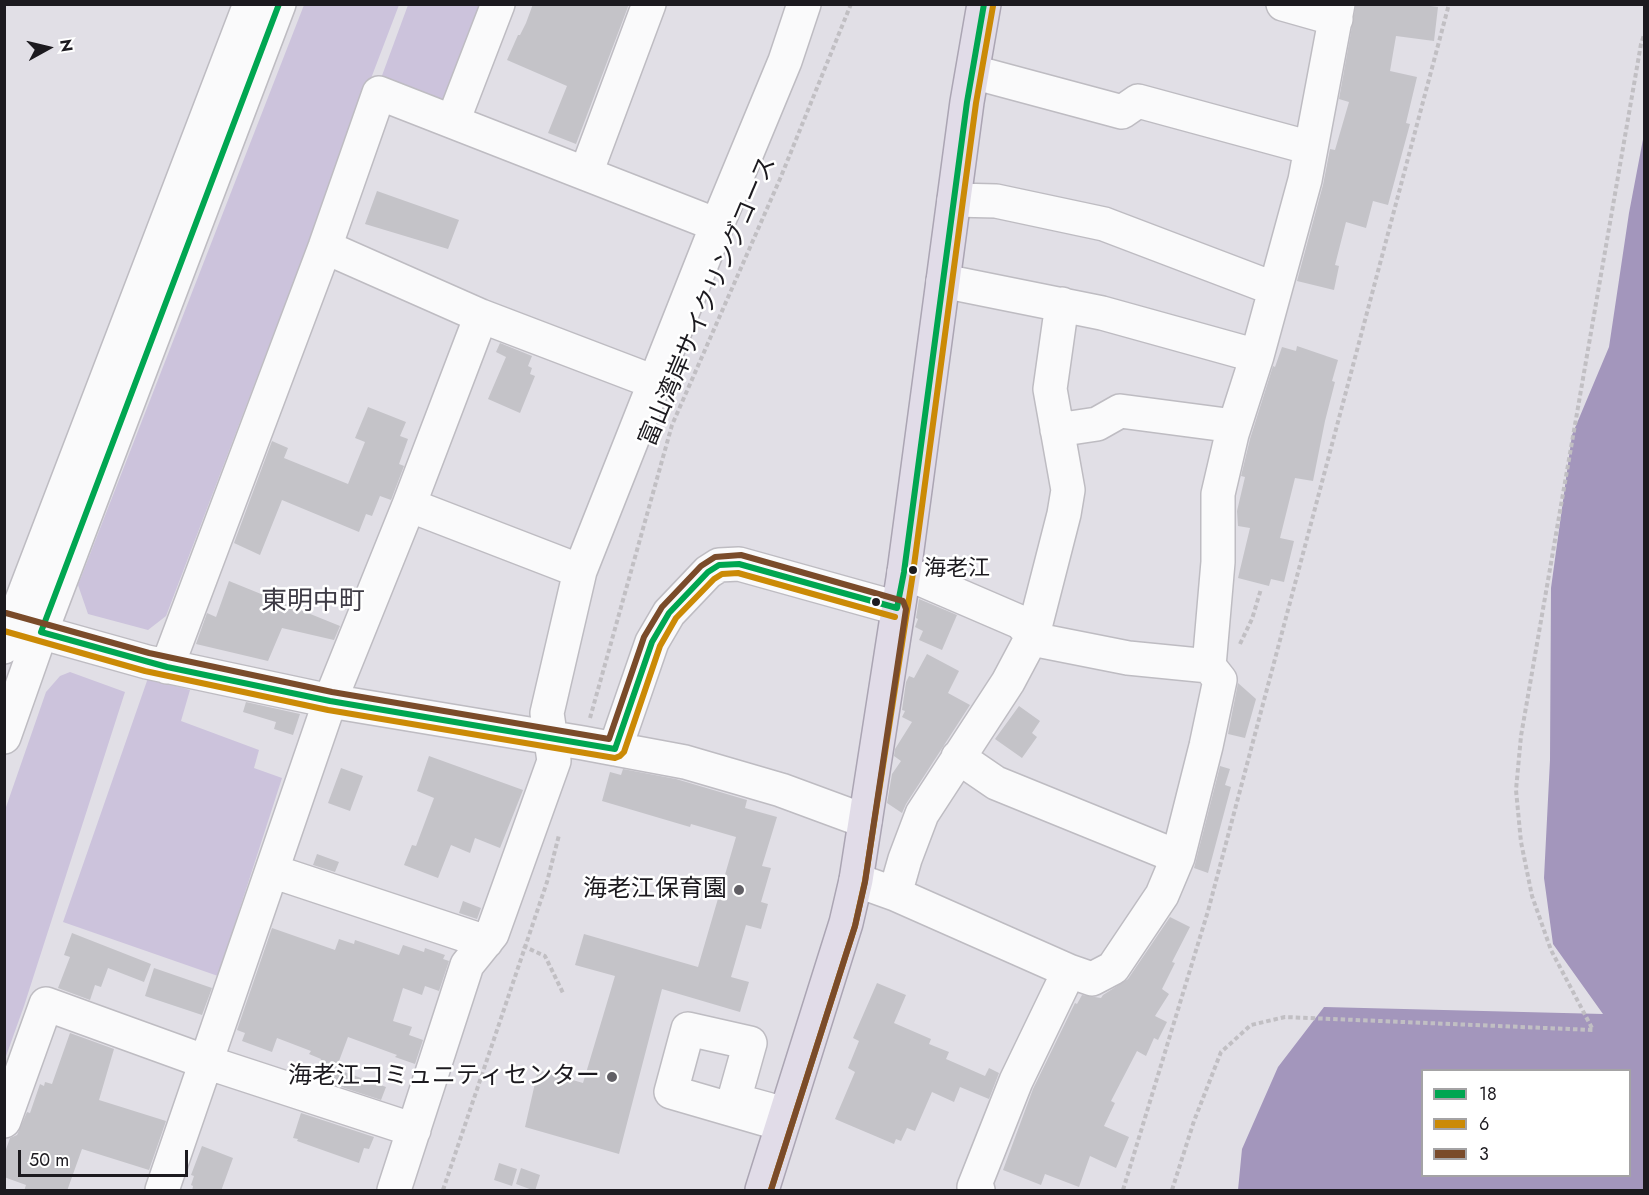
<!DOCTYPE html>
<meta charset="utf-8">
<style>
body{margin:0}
#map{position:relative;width:1649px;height:1195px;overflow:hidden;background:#e1dfe6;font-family:Jost,sans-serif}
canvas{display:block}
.frame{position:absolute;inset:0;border:6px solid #1c1a1f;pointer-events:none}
.legend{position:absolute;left:1421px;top:1069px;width:210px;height:108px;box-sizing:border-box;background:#fff;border:2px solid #a4a3a5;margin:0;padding:8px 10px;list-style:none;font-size:18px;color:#1c1a1f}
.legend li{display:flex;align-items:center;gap:12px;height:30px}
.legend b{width:30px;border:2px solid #a4a3a5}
.north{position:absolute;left:18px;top:18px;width:60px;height:60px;-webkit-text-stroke:4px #fff;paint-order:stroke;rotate:82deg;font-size:16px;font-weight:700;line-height:24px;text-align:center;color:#1c1a1f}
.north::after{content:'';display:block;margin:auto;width:21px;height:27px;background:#1c1a1f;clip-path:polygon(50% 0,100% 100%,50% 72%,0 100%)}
.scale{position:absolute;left:18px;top:1150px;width:170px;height:27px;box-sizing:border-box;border:3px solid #1c1a1f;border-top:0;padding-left:8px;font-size:18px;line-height:21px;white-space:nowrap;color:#1c1a1f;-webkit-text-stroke:4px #fff;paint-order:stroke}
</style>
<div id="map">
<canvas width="1649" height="1195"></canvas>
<div class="frame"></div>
<ul class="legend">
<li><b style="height:8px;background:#00a651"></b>18</li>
<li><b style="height:8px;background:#cb8a06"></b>6</li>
<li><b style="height:8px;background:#7a4b2a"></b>3</li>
</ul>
<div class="north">N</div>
<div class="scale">50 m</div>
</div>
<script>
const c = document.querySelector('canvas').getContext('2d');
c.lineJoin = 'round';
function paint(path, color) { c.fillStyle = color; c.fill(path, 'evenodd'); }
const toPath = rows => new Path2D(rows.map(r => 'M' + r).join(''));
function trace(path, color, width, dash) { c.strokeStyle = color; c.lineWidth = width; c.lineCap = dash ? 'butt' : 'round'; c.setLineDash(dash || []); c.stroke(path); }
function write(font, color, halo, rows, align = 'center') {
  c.font = font + ' Jost,"Noto Sans JP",sans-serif'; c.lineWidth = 5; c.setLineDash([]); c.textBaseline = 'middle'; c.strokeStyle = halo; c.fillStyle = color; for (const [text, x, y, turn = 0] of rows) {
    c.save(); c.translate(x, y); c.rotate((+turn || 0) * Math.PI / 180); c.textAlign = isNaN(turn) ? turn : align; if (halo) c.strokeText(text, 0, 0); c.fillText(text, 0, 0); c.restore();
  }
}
const green = toPath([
 [304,5,399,5,166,616,148,630,88,614,78,585],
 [408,5,489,5,443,104,380,81],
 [70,672,125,692,24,1006,5,1059,5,810,46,692,60,676],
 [148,678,190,690,181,721,259,750,254,768,282,778,218,976,63,922]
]);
const water = toPath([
 [1644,134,1644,1190,1238,1190,1242,1149,1278,1067,1324,1007,1603,1014,1553,944,1544,878,1550,760,1551,588,1572,435,1609,347,1629,213],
 [1422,1070,1630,1070,1630,1176,1422,1176]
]);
const building = toPath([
 [533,4,629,4,576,144,548,133,567,86,507,60,518,35,520,35,526,23],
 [1356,4,1415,4,1438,7,1434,41,1396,36,1390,71,1417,77,1406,123,1410,124,1388,205,1373,201,1366,228,1346,222,1335,265,1339,266,1334,290,1297,281,1323,185,1330,149,1335,150,1349,102,1339,99],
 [377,191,459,220,448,249,365,224],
 [500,343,532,356,528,366,532,368,530,374,535,376,520,413,488,399,506,357,496,352],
 [1297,346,1338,360,1332,381,1335,382,1325,421,1313,481,1295,478,1280,538,1294,541,1284,582,1271,579,1269,586,1238,578,1250,528,1238,526,1237,511,1245,477,1241,476,1250,439,1273,366,1275,367,1282,347,1296,351],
 [368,407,406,422,400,436,408,439,399,464,404,466,391,500,380,496,372,516,366,514,359,532,282,500,260,555,234,543,272,441,288,448,284,458,348,484,365,442,355,438],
 [229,581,340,626,334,640,282,628,268,661,196,644,207,613,216,617],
 [919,599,957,615,942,650,919,640,923,631,915,627,918,619,916,618],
 [927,654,959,671,948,693,970,705,906,804,902,813,887,803,892,774,901,761,894,756,895,749,912,722,902,717,905,711,902,710,906,682,909,676,914,678],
 [1238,683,1256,699,1245,738,1228,734],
 [246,702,300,714,293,735,274,729,276,722,243,712],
 [1019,706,1040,721,1032,733,1037,737,1022,758,995,739],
 [429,756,523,790,500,848,475,838,470,853,451,845,438,878,404,865,412,845,416,846,434,798,417,791],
 [1220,766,1230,769,1225,785,1231,787,1208,873,1194,868],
 [341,768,363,776,350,811,328,803],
 [623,769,676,779,747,800,745,808,777,817,762,866,771,868,761,902,768,904,761,929,746,925,731,977,749,982,740,1012,662,989,619,1154,525,1127,538,1070,583,1083,615,976,575,965,584,934,698,967,736,837,691,824,690,827,602,801,610,772,621,775],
 [317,854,339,862,335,872,313,865],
 [463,901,481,908,477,919,459,913],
 [1170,917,1190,927,1172,962,1175,963,1162,989,1169,994,1155,1016,1167,1022,1158,1040,1154,1038,1146,1056,1137,1051,1111,1101,1115,1103,1104,1126,1129,1137,1116,1168,1090,1156,1079,1187,1045,1174,1041,1185,1003,1170,1033,1089,1075,1003,1077,1004,1082,995,1101,998,1103,995,1128,979],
 [272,928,335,950,339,939,354,944,355,940,399,955,403,945,424,952,425,948,445,955,443,959,449,961,439,991,425,986,422,995,403,988,393,1021,412,1027,409,1035,423,1040,415,1064,395,1057,397,1055,348,1037,336,1069,386,1087,381,1100,314,1078,321,1059,309,1054,311,1051,277,1038,272,1052,242,1041,245,1033,237,1030],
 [72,933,151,964,144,982,108,968,101,987,95,985,90,1000,58,988,70,957,64,955],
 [154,968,212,988,202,1015,145,996],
 [877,983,906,995,894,1023,931,1039,929,1044,949,1052,946,1059,985,1076,989,1068,999,1073,989,1099,960,1087,954,1102,932,1092,915,1131,907,1128,901,1141,896,1139,894,1144,835,1119,855,1072,848,1068,859,1041,853,1038],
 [70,1033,114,1049,99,1100,166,1121,149,1170,82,1149,67,1191,24,1191,26,1185,4,1177,4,1155,10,1138,17,1135,27,1112,30,1113,40,1084,44,1086,45,1082,52,1084],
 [301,1113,374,1137,369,1149,364,1148,359,1163,297,1141,298,1139,293,1138],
 [202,1146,233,1158,221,1191,192,1191,193,1186,191,1185,194,1176,191,1175],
 [499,1163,517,1169,512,1186,494,1180],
 [521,1168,540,1175,535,1191,516,1184]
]);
const path = toPath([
 [1240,644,1252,619,1261,589],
 [590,718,672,425,780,179,851,4],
 [523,946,545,956,563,993],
 [443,1190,547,882,559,835],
 [1123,1190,1208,911,1449,4],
 [1172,1190,1194,1121,1221,1052,1251,1025,1285,1017,1593,1030,1551,950,1532,896,1521,842,1516,790,1521,736,1641,44,1644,35]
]);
const minor = toPath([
 [1283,4,1336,19],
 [973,72,1122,112,1138,101,1311,148],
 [453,121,498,4],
 [586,173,649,4],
 [954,200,996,201,1104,224,1275,289],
 [325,247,481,316,654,382],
 [943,281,1102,313,1257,356],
 [1057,430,1097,424,1120,411,1234,426],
 [409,505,580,571],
 [904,572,1020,622,1037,640,1128,658,1209,666],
 [4,622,147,662,330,701,583,743,685,762,781,790,865,821],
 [4,647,250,4],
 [167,667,325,247,379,93,717,225],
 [4,737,41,632,279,4],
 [615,749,652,642,669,613,708,572,719,565,739,564,897,608],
 [958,757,996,783,1178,857],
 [272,871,486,942],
 [856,880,895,894,1069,971,1092,979,1113,968,1162,895,1178,857,1206,746,1220,680,1209,666,1218,562,1218,494,1232,434,1257,356,1305,180,1338,4],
 [895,894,905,859,922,814,1008,682,1033,635,1064,514,1068,490,1050,389,1062,304],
 [4,1121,46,1004,206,1062,414,1130],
 [781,1124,671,1092,688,1029,750,1043,734,1100,785,1114],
 [162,1190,330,701,409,505,481,316],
 [394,1190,467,965,492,934,554,761,547,713,580,571,717,225,785,61,804,4],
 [978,1190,974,1187,1016,1081,1069,971]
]);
const highway = toPath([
 [762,1190,846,923,856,880,904,572,967,102,984,4]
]);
const bus1 = toPath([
 [279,4,41,632,167,667,330,701,615,749,652,642,669,613,708,572,719,565,739,564,897,608,904,572,967,102,984,4]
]);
const bus2 = toPath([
 [4,631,145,671,328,710,615,758,620,756,624,752,660,646,676,618,714,579,722,574,738,573,895,617],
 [771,1190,855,926,865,881,913,573,976,103,993,6]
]);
const bus3 = toPath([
 [6,613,149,653,332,692,609,739,644,637,662,607,701,566,715,557,741,555,903,601,906,609,865,882,855,926,771,1190]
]);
const markers = [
 [913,570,5,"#1c1a1f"],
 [876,602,5,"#1c1a1f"],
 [739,890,6,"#615f65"],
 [612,1077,6,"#615f65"]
];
const busNames = [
 ["海老江",924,570]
];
const streetNames = [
 ["富山湾岸サイクリングコース",709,302,-67]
];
const poiNames = [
 ["海老江保育園",727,890],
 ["海老江コミュニティセンター",600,1077]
];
const neighbourhoodNames = [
 ["東明中町",313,603]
];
paint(green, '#ccc3dc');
paint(water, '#a396bc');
paint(building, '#c4c3c8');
trace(minor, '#bebcc2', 36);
trace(highway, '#aba5b3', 36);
trace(path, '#c1bfc3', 4, [4.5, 3]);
trace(minor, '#fafafb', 33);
trace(highway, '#e1dce8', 33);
trace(bus1, '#00a651', 6);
trace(bus2, '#cb8a06', 6);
trace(bus3, '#7a4b2a', 6);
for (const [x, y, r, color] of markers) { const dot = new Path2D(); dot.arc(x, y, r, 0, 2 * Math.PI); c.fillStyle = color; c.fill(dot); trace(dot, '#fff', 2); }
write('22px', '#1c1a1f', '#fff', busNames, 'left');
write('24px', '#1c1a1f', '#fff', streetNames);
write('24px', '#1c1a1f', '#fff', poiNames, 'right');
write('26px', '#3e3b45', '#fff', neighbourhoodNames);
</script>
